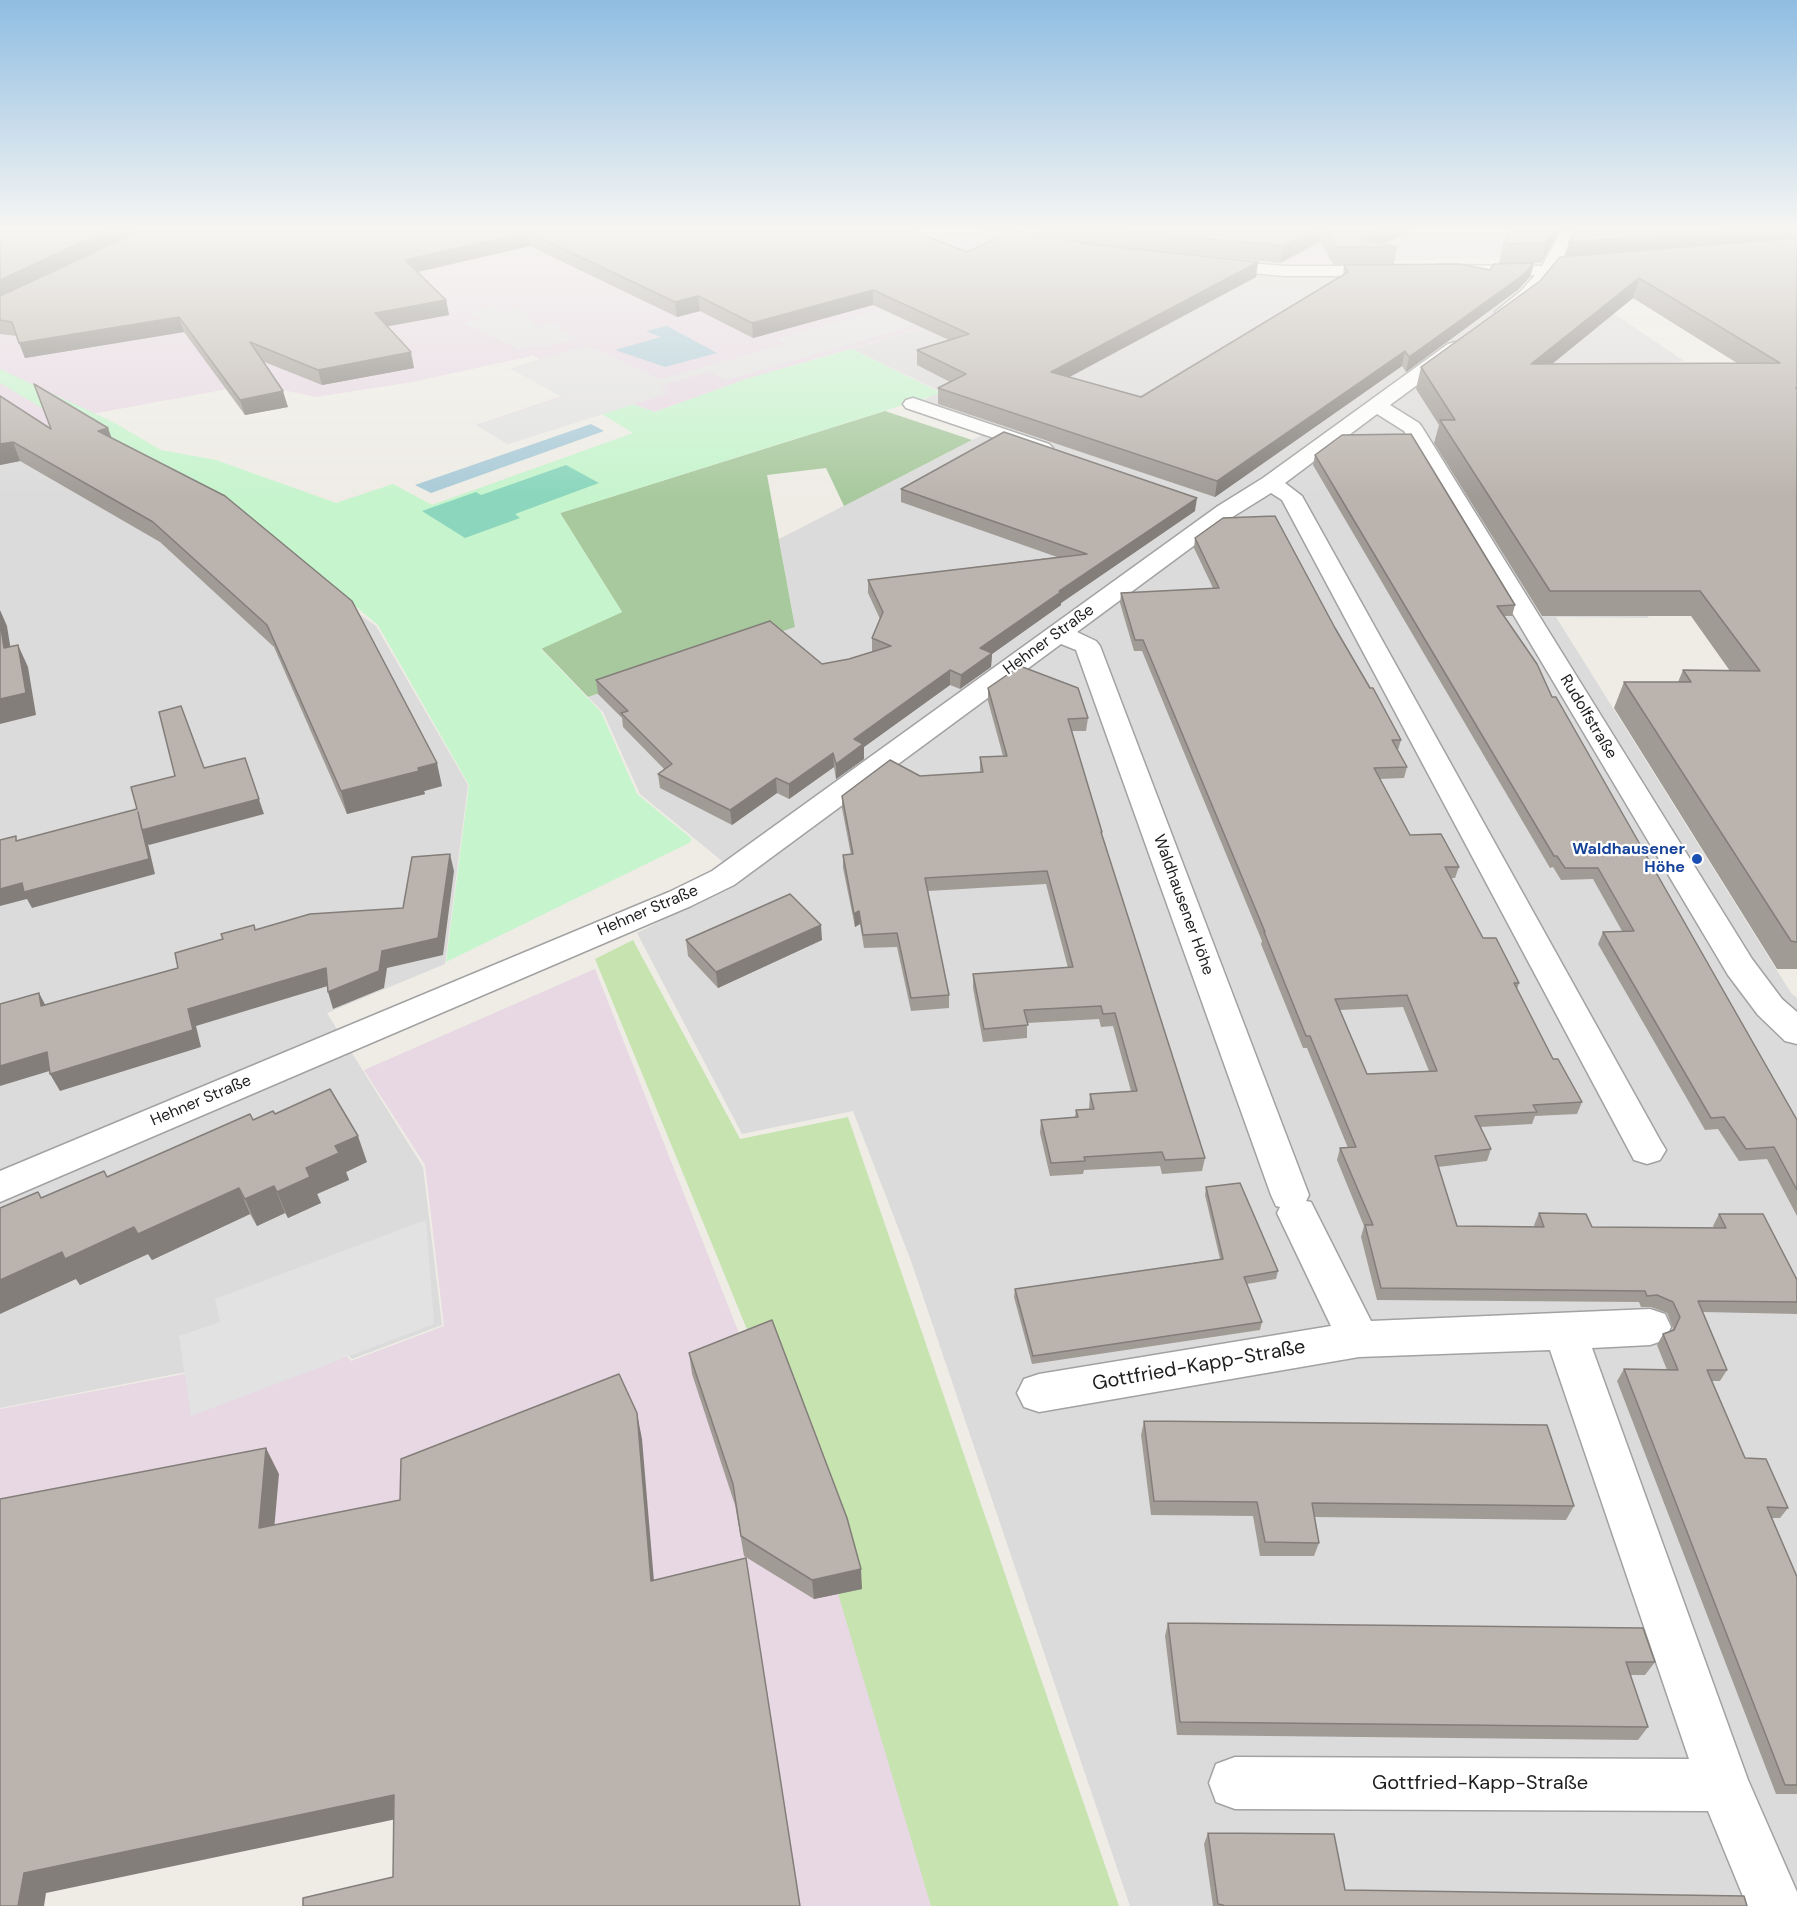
<!DOCTYPE html>
<meta charset="utf-8">
<style>
body{margin:0}
canvas{display:block;background:#eeece5}
</style>
<canvas width="1797" height="1906"></canvas>
<script>
const c = document.querySelector('canvas').getContext('2d');
c.lineJoin = 'round';
function paint(path, color) { c.fillStyle = color; c.fill(path, 'evenodd'); }
const toPath = rows => new Path2D(rows.map(r => 'M' + r).join(''));
function trace(path, color, width, dash) { c.strokeStyle = color; c.lineWidth = width; c.lineCap = dash ? 'butt' : 'round'; c.setLineDash(dash || []); c.stroke(path); }
function write(font, color, halo, rows, align = 'center') {
  c.font = font + ' "DM Sans",sans-serif'; c.lineWidth = 4.5; c.setLineDash([]); c.textBaseline = 'middle'; c.strokeStyle = halo; c.fillStyle = color; for (const [text, x, y, turn = 0] of rows) {
    c.save(); c.translate(x, y); c.rotate((+turn || 0) * Math.PI / 180); c.textAlign = isNaN(turn) ? turn : align; if (halo) c.strokeText(text, 0, 0); c.fillText(text, 0, 0); c.restore();
  }
}
const residential = toPath([
 [1134,263,1271,276,1431,271,1522,291,1579,290,1684,361,1613,368,1636,599,1649,618,1556,617,1791,993,1797,998,1797,1906,1130,1906,911,1261,853,1111,742,1134,637,933,744,879,640,794,603,712,588,697,795,627,779,539,994,429,923,400,941,392,852,349,1127,270],
 [30,455,230,522,376,626,468,785,445,964,327,1013,423,1167,442,1325,352,1359,336,1343,0,1408,0,460]
]);
const industrial = toPath([
 [167,231,1552,231,1534,256,1307,264,1149,253,1127,270,749,378,655,412,632,404,508,444,476,425,562,396,511,369,540,359,529,354,532,356,412,382,316,397,255,384,75,417,0,459,0,310],
 [595,969,782,1442,955,1906,401,1906,406,1524,0,1604,0,1409,337,1345,351,1361,444,1326,425,1165,364,1070]
]);
const grass = toPath([
 [633,940,740,1139,848,1117,1119,1906,931,1906,792,1439,595,959]
]);
const forest = toPath([
 [885,411,972,440,844,506,826,468,767,475,795,627,588,697,541,648,622,612,560,513]
]);
const park = toPath([
 [852,349,941,393,560,513,622,612,541,649,601,712,637,794,692,839,689,843,446,962,469,785,378,625,250,518,87,435,0,383,0,369,113,422,161,450,216,460,336,503,393,484,432,505,633,433,602,414,632,404,655,412,749,378]
]);
const pitch = toPath([
 [566,465,599,483,515,514,520,518,465,538,422,511,476,492,481,495]
]);
const parking = toPath([
 [904,303,935,319,728,380,709,372,659,386,670,393,508,444,477,425,562,397,511,369,541,359,588,346,661,379,785,344,777,339],
 [492,306,504,312,520,308,536,327,553,323,576,339,541,347,536,344,519,349,464,323,481,318,469,313],
 [426,1220,434,1324,191,1416,179,1336,220,1322,215,1299]
]);
const water = toPath([
 [667,326,717,353,665,367,615,350,661,337,646,331],
 [591,424,604,431,431,493,415,485]
]);
const minor = toPath([
 [984,231,1011,231,1055,241,1057,244,1049,249,986,234,984,231],
 [1561,231,1577,231,1556,270,1533,299,1510,316,1504,317,1498,316,1495,312,1521,291,1535,275,1437,275,1429,270,1437,265,1542,266,1561,231],
 [1213,260,1285,266,1389,266,1397,271,1389,276,1285,276,1207,269,1205,265,1213,260],
 [1455,342,1462,344,1464,348,1462,352,1390,405,1419,423,1422,427,1752,959,1782,999,1797,1012,1797,1044,1785,1041,1758,1015,1728,975,1404,431,1377,414,1285,483,1302,496,1660,1140,1666,1150,1660,1160,1647,1164,1634,1160,1282,500,1271,493,1234,516,1077,632,1096,641,1100,646,1309,1195,1306,1201,1311,1202,1371,1321,1650,1309,1665,1314,1671,1327,1665,1340,1650,1345,1592,1348,1748,1780,1797,1892,1797,1906,1747,1906,1708,1811,1235,1809,1216,1802,1209,1783,1216,1764,1235,1757,1689,1759,1550,1350,1359,1357,1039,1412,1024,1407,1017,1393,1024,1379,1039,1374,1331,1326,1277,1213,1280,1207,1276,1206,1271,1195,1076,650,1061,644,734,885,691,906,0,1202,0,1171,669,892,712,871,1218,506,1263,478,1448,344,1455,342],
 [913,398,1049,444,1053,448,1049,452,1042,454,1035,452,906,408,903,404,906,400,913,398]
]);
const wall = toPath([
 [0,231,61,267,140,231,913,231,967,252,1088,244,1256,277,1070,377,1141,397,1343,275,1344,265,1490,270,1534,263,1530,277,1519,289,1406,372,1402,366,1215,497,938,404,938,388,950,382,917,365,917,350,949,340,873,305,753,338,700,311,677,317,530,246,418,272,446,300,449,315,387,326,414,368,322,385,262,361,288,407,245,415,184,332,25,358,17,336,0,334],
 [1034,231,1412,231,1383,244,1397,247,1394,264,1334,265,1320,242,1280,263,1087,244,1034,233],
 [1560,231,1541,263,1499,263,1503,244],
 [1797,231,1797,969,1777,969,1614,708,1624,682,1678,682,1683,670,1730,671,1691,616,1542,616,1434,443,1439,425,1416,389,1421,367,1540,281,1565,257,1569,242],
 [1633,298,1737,363,1552,364],
 [0,396,51,429,112,438,442,786,424,791,425,794,347,814,274,647,160,542,20,461,0,465],
 [1315,455,1515,605,1512,616,1504,616,1797,1120,1797,1216,1767,1159,1739,1161,1718,1129,1705,1130,1598,944,1603,932,1622,931,1593,879,1561,880,1553,867,1550,868,1313,465],
 [901,489,1195,511,1061,603,1061,605,992,654,991,667,960,689,950,685,864,747,864,759,836,779,834,767,789,799,777,793,732,825,660,788,658,774,664,769,623,727,622,718,598,694,596,680,822,664,849,659,872,652,872,638,880,619,868,593,868,580,1057,557,901,502],
 [1195,538,1335,628,1401,740,1398,750,1398,751,1407,767,1404,778,1380,779,1410,835,1459,867,1455,878,1451,878,1483,938,1519,983,1517,989,1553,1059,1582,1102,1577,1114,1535,1116,1532,1124,1480,1127,1491,1149,1487,1161,1438,1167,1457,1226,1535,1227,1534,1225,1539,1213,1592,1227,1714,1228,1713,1226,1719,1214,1797,1280,1797,1314,1703,1312,1727,1370,1720,1381,1712,1381,1745,1458,1788,1508,1780,1518,1772,1518,1797,1577,1797,1794,1776,1794,1617,1381,1624,1369,1667,1370,1657,1345,1663,1334,1672,1330,1673,1328,1667,1313,1651,1307,1641,1307,1639,1302,1377,1300,1361,1237,1364,1226,1337,1160,1340,1148,1348,1148,1307,1048,1303,1048,1261,944,1262,941,1142,651,1134,651,1120,603,1121,593,1213,588,1194,548],
 [1403,1007,1429,1071,1367,1074,1340,1010],
 [988,688,1088,718,1086,731,1072,731,1102,832,1102,836,1205,1158,1202,1171,1162,1174,1160,1166,1084,1170,1083,1174,1050,1176,1040,1133,1041,1120,1075,1117,1076,1110,1089,1109,1090,1094,1131,1091,1113,1026,1101,1027,1099,1019,1027,1023,1027,1038,983,1042,973,988,973,974,1068,968,1046,884,928,891,949,995,949,1008,911,1011,897,947,864,948,860,924,855,927,843,868,843,855,851,855,842,808,842,796,980,772,980,757,1003,756,988,701],
 [686,940,822,940,718,988,688,956],
 [275,1114,367,1162,346,1172,349,1180,317,1194,321,1203,288,1218,285,1213,257,1226,250,1214,152,1260,148,1254,80,1285,76,1279,42,1198,107,1177,253,1120],
 [1206,1187,1278,1271,1276,1279,1247,1284,1262,1322,1260,1330,1032,1364,1014,1297,1015,1289,1220,1259,1205,1195],
 [689,1353,862,1589,814,1599,744,1556,735,1505,692,1374],
 [1144,1421,1574,1506,1566,1520,1314,1517,1319,1543,1314,1556,1260,1556,1253,1516,1151,1515,1141,1435],
 [1168,1623,1655,1662,1645,1675,1630,1675,1648,1727,1638,1740,1177,1735,1165,1636],
 [1208,1833,1345,1890,1747,1906,1213,1906,1204,1844]
]);
const shadedWall = toPath([
 [105,231,138,231,0,297,0,280],
 [1313,231,1322,231,1320,242,1280,263,1283,246],
 [1378,231,1412,231,1376,247,1360,239],
 [1554,231,1560,231,1541,263,1546,243],
 [1715,231,1797,231,1797,243,1564,261,1569,242],
 [528,232,530,246,408,274,405,260],
 [1258,262,1256,277,1050,387,1051,372],
 [1534,263,1530,277,1519,289,1406,372,1409,357],
 [1639,278,1633,298,1525,386,1531,364],
 [873,290,873,305,753,338,752,323],
 [698,296,700,311,677,317,675,302],
 [446,300,449,315,379,328,375,313],
 [179,317,184,332,25,358,19,343],
 [1405,351,1402,366,1215,497,1217,481],
 [411,352,414,368,322,385,318,370],
 [283,391,288,407,245,415,240,400],
 [108,428,115,447,98,431],
 [13,442,20,461,0,465,0,444],
 [1197,498,1195,511,1061,603,1061,605,992,654,991,667,960,689,961,675,980,648,1059,591],
 [0,610,7,626,14,670,4,648,0,621],
 [18,645,28,667,36,715,0,724,0,699],
 [950,670,950,685,864,747,864,759,836,779,836,764,854,739],
 [833,753,834,767,789,799,789,784],
 [245,758,264,814,149,845,148,844,155,874,32,908,27,899,0,906,0,889,138,812],
 [437,763,442,786,424,791,425,794,347,814,341,791],
 [776,778,777,793,732,825,730,810],
 [450,854,454,871,443,955,387,968,384,988,333,1009,328,992,382,951],
 [859,911,860,924,855,927,854,914],
 [821,925,822,940,718,988,716,972],
 [326,968,331,985,196,1026,201,1047,60,1091,50,1074,188,1009],
 [39,993,48,1010,41,1006],
 [47,1052,56,1069,0,1086,0,1066],
 [358,1136,367,1162,346,1172,349,1180,317,1194,321,1203,288,1218,277,1192,335,1146],
 [274,1186,285,1213,257,1226,245,1199],
 [239,1188,250,1214,152,1260,148,1254,80,1285,76,1279,0,1314,0,1280,62,1252,134,1227],
 [637,1413,642,1439,656,1605,651,1581],
 [266,1448,279,1474,272,1553,259,1528],
 [861,1569,862,1589,814,1599,812,1580],
 [394,1795,406,1817,46,1893,44,1906,18,1906,24,1873]
]);
const building = toPath([
 [0,231,105,231,0,280,0,231],
 [140,231,913,231,967,252,1012,231,1021,231,1088,244,1258,262,1051,372,1141,397,1348,272,1344,265,1460,264,1490,270,1494,264,1534,263,1523,275,1409,357,1405,351,1217,481,938,388,966,374,917,350,969,334,873,290,752,323,698,296,675,302,528,232,405,260,446,300,375,313,411,352,318,370,250,342,283,391,240,400,179,317,19,343,12,322,0,320,0,296,140,231],
 [1126,231,1313,231,1283,246,1126,231],
 [1327,231,1378,231,1360,239,1397,247,1337,247,1327,231],
 [1511,231,1554,231,1546,243,1503,244,1511,231],
 [1575,231,1715,231,1569,242,1575,231],
 [1797,238,1797,387,1796,388,1797,390,1797,942,1791,941,1624,682,1691,682,1683,670,1760,671,1700,591,1550,591,1440,420,1455,420,1421,367,1540,281,1560,257,1797,238],
 [1639,278,1780,363,1531,364,1639,278],
 [34,384,108,428,98,431,225,496,352,601,437,763,418,768,419,771,341,791,267,625,153,522,13,442,0,444,0,396,51,429,34,384],
 [1004,432,1197,498,1059,591,1062,591,980,648,992,653,961,675,950,670,854,739,863,744,836,764,833,753,789,784,776,778,730,810,658,774,672,764,621,713,628,711,596,680,770,621,822,664,849,659,891,646,872,638,883,612,868,580,1087,554,901,489,1004,432],
 [1411,434,1515,605,1497,606,1537,664,1552,697,1556,697,1797,1120,1797,1190,1774,1147,1746,1149,1724,1117,1711,1118,1603,932,1634,931,1598,868,1565,868,1557,856,1554,856,1315,455,1342,435,1411,434],
 [1275,516,1335,628,1370,688,1373,688,1401,740,1392,740,1407,767,1374,768,1410,835,1441,834,1459,867,1445,867,1483,938,1496,938,1519,983,1514,983,1553,1059,1558,1059,1582,1102,1533,1105,1537,1112,1475,1116,1491,1149,1435,1156,1457,1226,1544,1227,1539,1213,1586,1214,1592,1227,1726,1228,1719,1214,1763,1214,1797,1280,1797,1302,1698,1301,1727,1370,1707,1370,1745,1458,1766,1459,1788,1508,1767,1507,1797,1577,1797,1785,1785,1785,1624,1369,1678,1370,1663,1334,1674,1330,1680,1317,1673,1302,1657,1295,1647,1296,1645,1291,1381,1288,1365,1225,1373,1225,1340,1148,1356,1147,1310,1036,1306,1036,1264,932,1265,932,1143,640,1135,640,1121,593,1219,588,1195,538,1223,518,1275,516],
 [1407,995,1437,1071,1367,1074,1335,999,1407,995],
 [0,621,4,648,18,645,26,693,0,699,0,621],
 [1020,666,1078,688,1088,718,1068,719,1102,832,1101,832,1205,1158,1165,1160,1162,1152,1084,1157,1085,1161,1051,1163,1041,1120,1078,1117,1076,1110,1094,1109,1090,1094,1137,1091,1115,1013,1103,1014,1101,1006,1024,1010,1028,1025,984,1029,973,974,1073,967,1047,871,925,878,949,995,911,998,897,933,863,935,859,911,854,914,843,855,853,854,842,796,890,760,920,776,983,772,980,757,1007,756,988,688,1020,666],
 [181,706,204,768,245,758,259,799,142,830,138,812,149,859,24,892,22,883,0,889,0,840,16,836,16,841,137,809,131,787,175,776,159,712,181,706],
 [450,854,438,938,382,951,379,971,328,992,326,968,188,1009,193,1030,50,1074,47,1052,0,1066,0,1004,39,993,41,1006,178,968,175,953,223,939,221,934,254,925,255,930,310,914,403,908,412,857,450,854],
 [790,894,821,925,716,972,686,940,790,894],
 [330,1089,358,1136,335,1146,339,1153,306,1168,310,1177,277,1192,274,1186,245,1199,239,1188,138,1234,134,1227,65,1259,62,1252,0,1280,0,1208,38,1192,41,1198,104,1171,107,1177,250,1114,253,1120,273,1111,275,1114,330,1089],
 [1240,1183,1278,1271,1244,1277,1262,1322,1033,1356,1015,1289,1223,1259,1206,1187,1240,1183],
 [772,1320,847,1518,861,1569,812,1580,741,1536,733,1484,689,1353,772,1320],
 [619,1374,637,1413,651,1581,746,1558,800,1906,303,1906,303,1898,393,1877,394,1795,24,1873,18,1906,0,1906,0,1499,266,1448,259,1528,400,1500,401,1459,619,1374],
 [1144,1421,1547,1425,1574,1506,1312,1503,1319,1543,1265,1542,1257,1502,1154,1501,1144,1421],
 [1168,1623,1643,1628,1655,1662,1626,1662,1648,1727,1180,1722,1168,1623],
 [1208,1833,1334,1834,1345,1890,1744,1896,1747,1906,1224,1906,1223,1905,1218,1904,1208,1833]
]);
const markers = [
 [1697,859,6,"#1a4fb4"]
];
const streetNames = [
 ["Hehner Straße",1049,640,-36],
 ["Rudolfstraße",1588,717,59],
 ["Waldhausener Höhe",1183,905,70],
 ["Hehner Straße",648,911,-23],
 ["Hehner Straße",201,1101,-23]
];
const transitNames = [
 ["Waldhausener",1685,850],
 ["Höhe",1685,868]
];
const nearStreetnames = [
 ["Gottfried-Kapp-Straße",1199,1366,-10],
 ["Gottfried-Kapp-Straße",1480,1784]
];
paint(residential, '#dcdbdb');
paint(industrial, '#e7d8e3');
paint(grass, '#c6e3b0');
paint(forest, '#a8c99e');
paint(park, '#c6f4cd');
paint(pitch, '#8bd6bd');
paint(parking, '#e2e2e2');
paint(water, '#aacbd8');
trace(minor, '#a2a2a2', 3);
paint(minor, '#fff');
paint(wall, '#a19b96');
paint(shadedWall, '#837e7a');
paint(building, '#bbb4ae');
trace(building, '#837e7a', 1.5);
const sky = c.createLinearGradient(0, 0, 0, 497);
sky.addColorStop(0, '#8fbde2');
sky.addColorStop(0.46, '#f7f6f3');
sky.addColorStop(1, '#f7f6f300');
c.fillStyle = sky;
c.fillRect(0, 0, 1797, 497);
for (const [x, y, r, color] of markers) { const dot = new Path2D(); dot.arc(x, y, r, 0, 2 * Math.PI); c.fillStyle = color; c.fill(dot); trace(dot, '#fff', 2); }
write('16px', '#1e1e1e', '#fff', streetNames);
write('bold 16px', '#164399', '#fff', transitNames, 'right');
write('20px', '#1e1e1e', '#fff', nearStreetnames);
</script>
